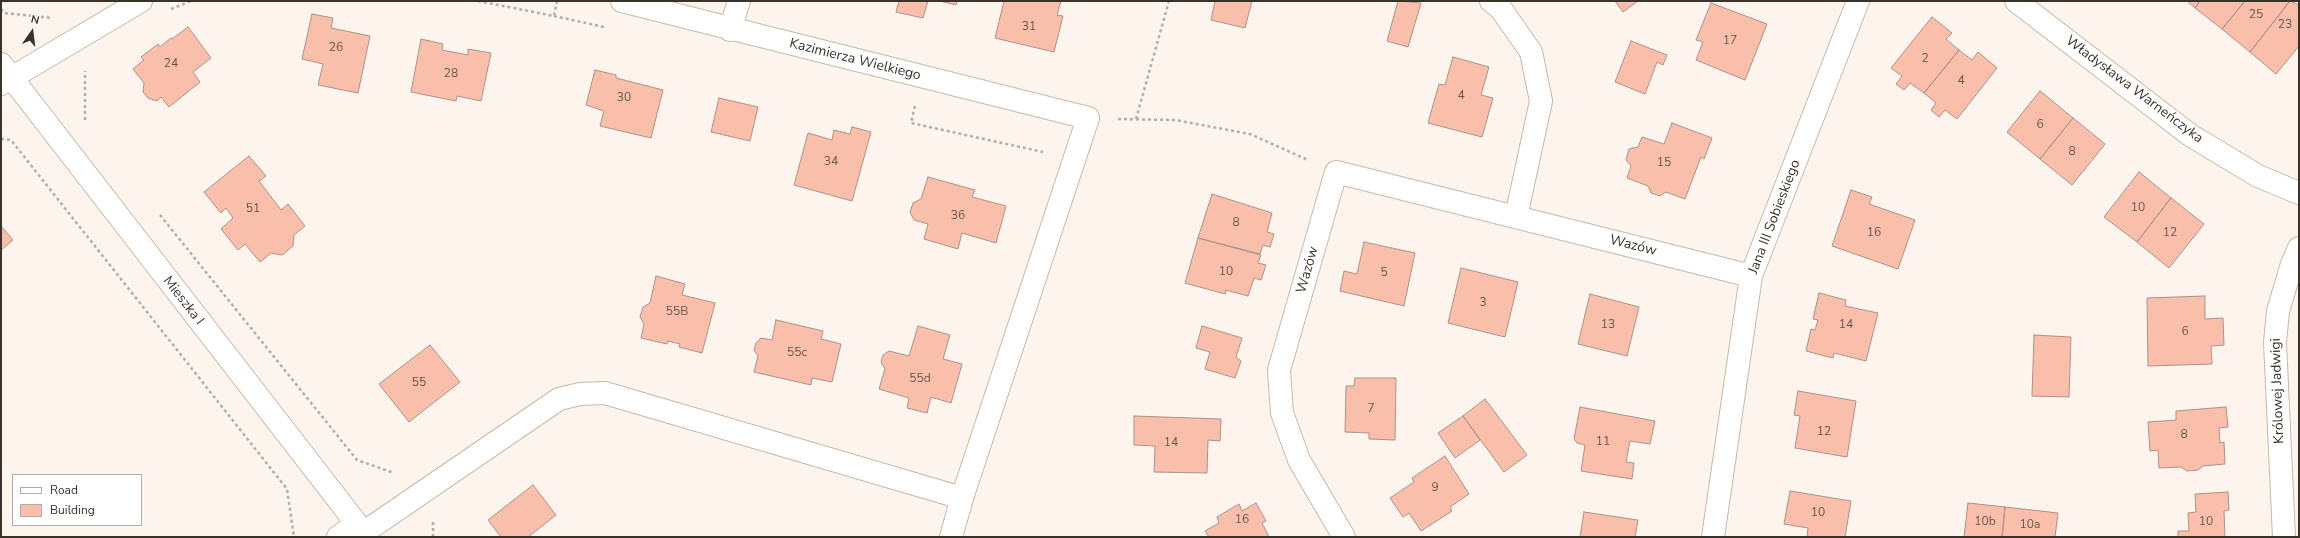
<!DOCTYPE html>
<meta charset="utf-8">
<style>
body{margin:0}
#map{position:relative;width:2300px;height:538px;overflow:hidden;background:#fdf5ed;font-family:"Nunito Sans",sans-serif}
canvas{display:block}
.frame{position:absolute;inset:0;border:2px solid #393229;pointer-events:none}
.legend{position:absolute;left:12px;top:474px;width:130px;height:52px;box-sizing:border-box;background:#fff;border:1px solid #b0ada9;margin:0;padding:5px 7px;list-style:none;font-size:12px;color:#393229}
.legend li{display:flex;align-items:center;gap:8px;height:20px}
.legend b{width:20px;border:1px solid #b0ada9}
.north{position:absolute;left:12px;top:12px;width:40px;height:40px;-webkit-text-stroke:3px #fff;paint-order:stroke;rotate:14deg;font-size:11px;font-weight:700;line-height:16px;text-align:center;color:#393229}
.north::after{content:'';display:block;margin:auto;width:14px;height:18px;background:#393229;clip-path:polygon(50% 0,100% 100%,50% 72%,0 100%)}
</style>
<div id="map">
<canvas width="2300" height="538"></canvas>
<div class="frame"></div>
<ul class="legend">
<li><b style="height:5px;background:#fff"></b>Road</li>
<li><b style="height:11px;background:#fabfab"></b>Building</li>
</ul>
<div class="north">N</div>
</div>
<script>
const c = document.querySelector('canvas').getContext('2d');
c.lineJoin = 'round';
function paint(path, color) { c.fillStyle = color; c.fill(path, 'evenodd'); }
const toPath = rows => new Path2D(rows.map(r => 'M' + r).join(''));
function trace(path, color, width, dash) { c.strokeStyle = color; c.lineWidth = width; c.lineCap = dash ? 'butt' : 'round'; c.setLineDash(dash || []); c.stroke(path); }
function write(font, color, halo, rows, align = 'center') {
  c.font = font + ' "Nunito Sans",sans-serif'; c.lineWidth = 4; c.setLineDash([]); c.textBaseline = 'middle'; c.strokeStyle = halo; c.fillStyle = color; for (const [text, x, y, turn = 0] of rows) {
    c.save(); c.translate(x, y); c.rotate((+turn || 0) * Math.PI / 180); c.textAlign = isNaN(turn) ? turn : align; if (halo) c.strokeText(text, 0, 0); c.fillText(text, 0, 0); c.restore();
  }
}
const building = toPath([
 [899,1,928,1,923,18,896,12,899,1],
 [940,1,957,1,956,5,940,1],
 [1004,1,1061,1,1057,15,1063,16,1054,52,995,38,1004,1],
 [1215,1,1252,1,1245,28,1211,20,1215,1],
 [1398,1,1421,3,1408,47,1387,41,1398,1],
 [1615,1,1638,1,1623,12,1615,1],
 [2187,1,2200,1,2195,8,2187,1],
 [2200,1,2245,1,2222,29,2195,8,2200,1],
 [2245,1,2290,1,2250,52,2222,29,2245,1],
 [2290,1,2299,5,2299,46,2276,74,2250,52,2290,1],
 [1711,3,1767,24,1745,80,1696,60,1703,42,1696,40,1711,3],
 [312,14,333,18,331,28,370,36,358,93,318,85,323,64,302,59,312,14],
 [1932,17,1952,33,1946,39,1959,50,1924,93,1910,83,1904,90,1896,84,1902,76,1891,68,1932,17],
 [188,27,211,58,193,72,200,82,169,107,161,97,157,101,148,98,143,92,144,83,133,69,144,60,141,57,158,44,160,47,171,38,172,39,188,27],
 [421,39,443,44,442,50,468,55,468,49,491,53,481,101,457,96,456,101,411,92,421,39],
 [1631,41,1667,55,1663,65,1657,62,1645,94,1615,82,1631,41],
 [1959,50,1972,60,1978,52,1997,68,1957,119,1945,110,1939,117,1931,110,1936,103,1924,93,1959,50],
 [1453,57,1489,67,1481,95,1493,98,1482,137,1428,123,1439,84,1445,85,1453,57],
 [595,70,616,75,616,78,663,90,651,138,600,126,604,111,586,105,595,70],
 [2040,91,2073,118,2040,159,2007,132,2040,91],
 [719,98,758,107,750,141,711,132,719,98],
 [2073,118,2105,144,2072,185,2040,159,2073,118],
 [1672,123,1712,138,1704,159,1701,157,1685,199,1666,192,1660,196,1651,193,1648,186,1627,178,1631,166,1626,160,1629,149,1638,147,1642,137,1664,144,1672,123],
 [852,127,871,132,852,201,794,185,808,133,832,140,834,130,850,134,852,127],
 [249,156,266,176,259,181,281,210,288,204,305,226,294,235,293,246,282,255,271,253,260,262,245,244,238,250,221,229,233,218,226,208,221,213,204,192,249,156],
 [2139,172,2171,198,2137,242,2104,217,2139,172],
 [928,177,975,190,972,197,1006,206,996,243,962,233,958,249,924,239,928,224,914,220,910,212,913,203,921,199,928,177],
 [1851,190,1872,197,1869,204,1915,220,1898,269,1832,246,1851,190],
 [1212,194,1272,213,1267,232,1274,234,1270,247,1263,245,1260,254,1198,238,1212,194],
 [2171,198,2204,224,2169,268,2137,242,2171,198],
 [1,226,13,240,1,250,1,226],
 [1198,238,1261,255,1258,263,1266,265,1261,280,1254,278,1248,296,1226,290,1225,294,1185,283,1198,238],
 [1364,242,1415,253,1404,306,1340,291,1344,271,1357,274,1364,242],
 [1461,268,1518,282,1505,337,1448,323,1461,268],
 [656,276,685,284,682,295,715,303,702,353,679,347,680,344,668,341,667,344,641,338,644,324,640,317,643,307,650,303,656,276],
 [1819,293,1846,300,1845,306,1878,313,1866,361,1834,353,1833,358,1806,351,1811,329,1815,330,1818,320,1813,319,1819,293],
 [1590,294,1639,307,1627,356,1578,344,1590,294],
 [2205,296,2205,319,2223,318,2224,345,2211,346,2212,364,2148,366,2147,298,2205,296],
 [776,320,823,331,821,339,841,344,832,382,812,378,811,385,754,372,758,356,754,350,756,343,761,338,772,340,776,320],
 [918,326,950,335,943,359,962,364,951,403,931,397,927,413,907,408,909,398,879,389,885,369,881,362,883,355,889,351,909,356,918,326],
 [1202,326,1242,338,1236,357,1241,361,1235,378,1205,369,1210,352,1196,348,1202,326],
 [2034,335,2071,337,2069,397,2032,396,2034,335],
 [430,345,460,382,409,422,379,384,430,345],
 [1355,378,1396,378,1395,440,1369,439,1369,433,1345,432,1346,386,1354,386,1355,378],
 [1798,391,1856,401,1847,457,1795,448,1800,416,1794,415,1798,391],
 [1485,399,1527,455,1504,472,1463,416,1485,399],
 [1580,407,1655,421,1650,444,1630,441,1626,462,1634,463,1632,479,1581,471,1585,445,1577,443,1574,439,1580,407],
 [2226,407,2228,427,2219,428,2220,443,2224,442,2225,464,2203,466,2198,470,2187,471,2181,467,2159,468,2158,450,2150,451,2148,422,2176,420,2176,411,2226,407],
 [1134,416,1221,419,1220,441,1208,440,1207,473,1154,472,1155,446,1134,445,1134,416],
 [1463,416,1480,440,1455,458,1438,433,1463,416],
 [1445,456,1469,494,1450,507,1452,511,1421,531,1409,513,1403,517,1390,498,1414,482,1412,478,1445,456],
 [533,485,556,515,528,537,501,537,488,520,533,485],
 [1790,491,1851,501,1845,537,1807,537,1808,528,1784,524,1790,491],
 [2228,492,2229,510,2224,511,2225,537,2178,537,2178,531,2189,531,2188,513,2196,512,2195,494,2228,492],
 [1256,503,1266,521,1262,523,1269,537,1209,537,1205,531,1219,523,1217,517,1239,504,1242,511,1256,503],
 [1968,503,2005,507,2002,537,1964,537,1968,503],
 [2005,507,2058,513,2055,537,2002,537,2005,507],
 [1584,512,1638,520,1635,537,1580,537,1584,512]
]);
const path = toPath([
 [478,1,554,16,557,1],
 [1,9,4,13,52,18],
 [171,9,191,1],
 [554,16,604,27],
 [915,106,911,123,1043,152],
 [1118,119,1175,120,1250,134,1308,160],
 [1136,119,1169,1],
 [85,120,85,71],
 [1,139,11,140,287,489,294,537],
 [160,215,357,460,394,473],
 [433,522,433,537]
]);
const minor = toPath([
 [622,1,1088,118,962,498,951,537],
 [1491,1,1501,9,1531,52,1541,101,1516,217],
 [2016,1,2190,135,2258,176,2299,193],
 [730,30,739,1],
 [1,64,367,537],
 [1,84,141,1],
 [363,533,559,399,580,394,605,393,962,498],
 [338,537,356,524],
 [1344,537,1299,460,1282,413,1279,370,1336,172,1751,276],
 [1713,537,1751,276,1858,1],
 [2284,537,2275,342,2278,311,2292,264,2299,248]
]);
const numberNames = [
 ["25",2256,15],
 ["23",2285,25],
 ["31",1029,27],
 ["17",1730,41],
 ["26",336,48],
 ["2",1925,59],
 ["24",171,64],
 ["28",451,74],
 ["4",1961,81],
 ["4",1461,96],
 ["30",624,98],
 ["6",2040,125],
 ["8",2072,152],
 ["34",831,162],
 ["15",1664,163],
 ["10",2138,208],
 ["51",253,209],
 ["36",958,216],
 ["8",1236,223],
 ["16",1874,233],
 ["12",2170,233],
 ["10",1226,272],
 ["5",1384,273],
 ["3",1483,303],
 ["55B",677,312],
 ["13",1608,325],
 ["14",1846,325],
 ["6",2185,332],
 ["55c",797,353],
 ["55d",920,379],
 ["55",419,383],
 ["7",1371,409],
 ["12",1824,432],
 ["8",2184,435],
 ["11",1603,442],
 ["14",1171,443],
 ["9",1435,488],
 ["10",1818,513],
 ["16",1242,520],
 ["10b",1985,522],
 ["10",2206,522],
 ["10a",2030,525]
];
const streetNames = [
 ["Kazimierza Wielkiego",855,60,14],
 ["Władysława Warneńczyka",2134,90,37],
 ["Jana III Sobieskiego",1775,217,-69],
 ["Wazów",1633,246,14],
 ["Wazów",1308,270,-74],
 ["Mieszka I",183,301,52],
 ["Królowej Jadwigi",2278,391,-92]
];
paint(building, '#fabfab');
trace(building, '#ac9188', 1);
trace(minor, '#cab8a3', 24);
trace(path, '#b5aea5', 2.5, [3, 3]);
trace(minor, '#fff', 22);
write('12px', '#69554a', null, numberNames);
write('14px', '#393229', '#fff', streetNames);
</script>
